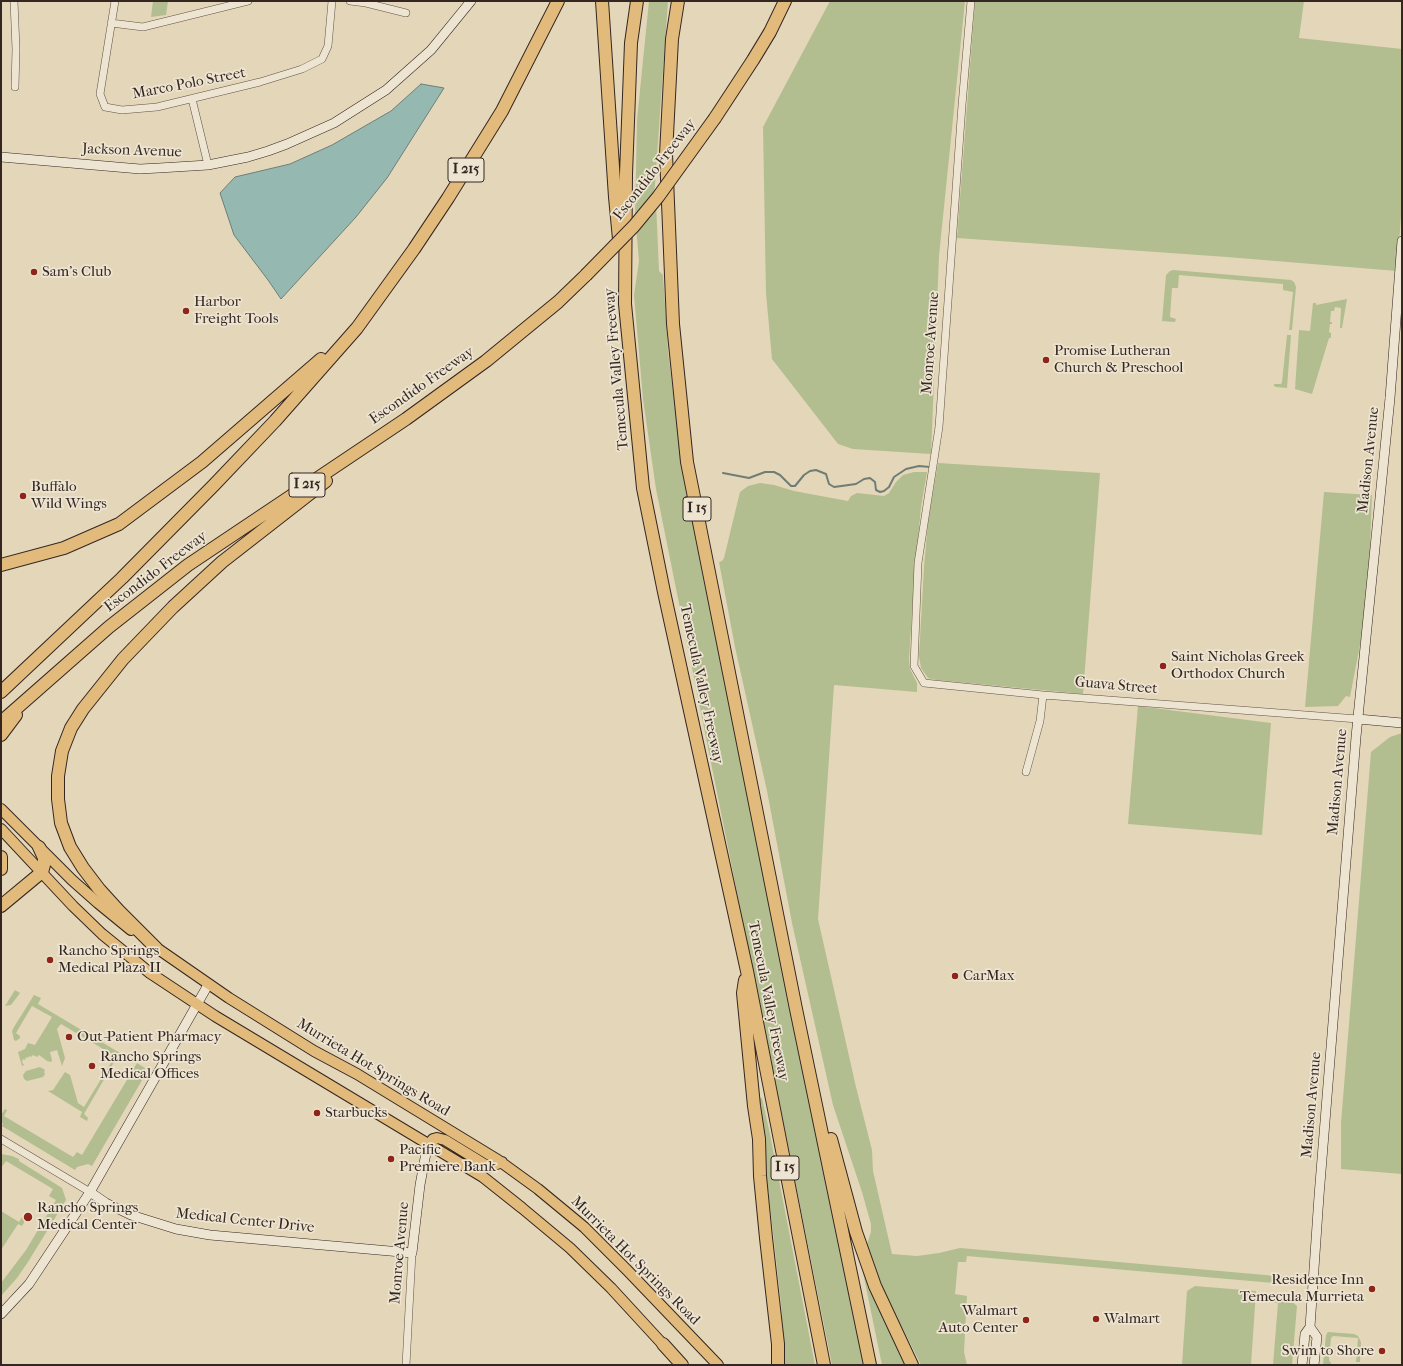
<!DOCTYPE html>
<style>
body{margin:0}
#map{position:relative;width:1403px;height:1366px;overflow:hidden;background:#e4d6b8;font-family:"IM FELL French Canon",serif}
canvas{display:block}
.frame{position:absolute;inset:0;border:2px solid #342621;pointer-events:none}
</style>
<div id="map">
<canvas width="1403" height="1366"></canvas>
<div class="frame"></div>
</div>
<script>
const c = document.querySelector('canvas').getContext('2d');
c.lineJoin = 'round';
function paint(path, color) { c.fillStyle = color; c.fill(path, 'evenodd'); }
const toPath = rows => new Path2D(rows.map(r => 'M' + r).join(''));
function trace(path, color, width, dash) { c.strokeStyle = color; c.lineWidth = width; c.lineCap = dash ? 'butt' : 'round'; c.setLineDash(dash || []); c.stroke(path); }
function write(font, color, halo, rows, align = 'center') {
  c.font = font + ' "IM FELL French Canon",serif'; c.lineWidth = 3.5; c.setLineDash([]); c.textBaseline = 'middle'; c.strokeStyle = halo; c.fillStyle = color; for (const [text, x, y, turn = 0] of rows) {
    c.save(); c.translate(x, y); c.rotate((+turn || 0) * Math.PI / 180); c.textAlign = isNaN(turn) ? turn : align; if (halo) c.strokeText(text, 0, 0); c.fillText(text, 0, 0); c.restore();
  }
}
const green = toPath([
 [153,1,168,1,166,15,151,17],
 [649,1,668,1,654,198,635,221,637,120],
 [830,1,965,1,939,256,931,454,853,449,838,444,772,359,766,293,763,127],
 [975,1,1304,1,1299,38,1402,49,1402,202,1397,271,1227,257,957,238],
 [656,202,659,271,663,275,668,351,681,457,730,708,835,1218,863,1365,832,1365,656,489,643,399,634,295,639,261,636,227],
 [1173,270,1291,280,1294,282,1296,287,1292,330,1289,330,1293,292,1283,290,1283,284,1179,275,1178,288,1172,288,1170,317,1176,319,1175,322,1162,321,1166,275,1170,271],
 [1347,299,1342,328,1340,328,1341,308,1335,307,1334,311,1331,311,1330,322,1332,322,1332,324,1330,324,1329,332,1331,333,1331,338,1329,338,1312,394,1295,389,1299,330,1310,331,1313,303,1316,303,1316,305],
 [1287,335,1291,335,1287,388,1276,387,1274,386,1274,384,1281,384,1282,382],
 [938,463,1100,473,1083,694,936,680,928,678,921,668,919,656,924,567,928,522],
 [914,472,927,472,921,507,914,583,909,659,910,669,917,683,917,692,834,685,818,919,856,1087,872,1150,873,1171,892,1254,917,1256,939,1253,960,1248,1299,1278,1299,1283,1296,1285,967,1256,966,1262,958,1262,955,1294,967,1296,964,1352,967,1365,921,1365,883,1289,867,1244,871,1232,871,1224,862,1192,833,1105,792,923,767,791,735,647,719,562,722,561,724,558,740,492,748,486,760,483,774,485,794,491,848,501,851,496,857,493,884,496,889,493,896,482,903,475],
 [1324,492,1372,495,1370,549,1363,629,1350,697,1346,696,1338,706,1305,707],
 [1138,706,1271,723,1262,835,1128,824],
 [1402,733,1402,1174,1341,1169,1341,1123,1371,752,1390,737],
 [15,990,20,993,11,1005,5,1006],
 [34,995,41,998,38,1004,125,1056,122,1059,117,1057,84,1114,88,1118,87,1121,80,1117,82,1112,48,1091,53,1090,65,1072,70,1075,78,1103,84,1107,115,1056,61,1024,57,1029,65,1058,62,1066,57,1050,50,1052,52,1060,51,1062,47,1061,39,1055,37,1057,33,1055,31,1057,29,1056,28,1058,26,1057,25,1060,23,1059,22,1062,24,1065,22,1066,18,1052,25,1049,28,1043,35,1045,52,1017,32,1006,16,1033,20,1036,20,1038,16,1041,14,1040,12,1031,14,1027],
 [137,1063,148,1070,92,1166,88,1164,77,1167,75,1170,2,1126,3,1124,1,1121,1,1115,5,1109,7,1110,4,1116,73,1157,77,1152,82,1155],
 [40,1067,45,1070,44,1072,45,1074,43,1077,27,1081,24,1079,23,1075,26,1071],
 [760,1098,762,1098,770,1134,815,1365,785,1365,781,1304,758,1099],
 [1,1154,12,1156,19,1159,19,1161,62,1188,66,1200,28,1262,17,1278,1,1296,1,1283,26,1250,56,1200,49,1196,53,1189,6,1161,1,1168],
 [1,1211,19,1222,22,1217,26,1219,22,1226,18,1224,1,1250],
 [861,1263,862,1263,909,1365,882,1365],
 [1195,1286,1256,1291,1251,1365,1182,1365,1187,1291],
 [1272,1299,1291,1301,1297,1306,1292,1365,1273,1365,1278,1303,1272,1302],
 [1328,1332,1354,1334,1358,1336,1361,1342,1360,1362,1356,1362,1358,1338,1333,1336,1331,1338,1329,1360,1332,1365,1323,1365,1326,1335]
]);
const water = toPath([
 [421,84,444,88,387,178,356,217,281,299,268,280,234,235,220,193,235,177,290,164,332,145,391,111,421,84]
]);
const stream = toPath([
 [723,473,749,478,765,472,774,472,780,475,791,486,795,486,804,475,810,471,816,470,826,474,829,484,834,487,856,484,864,479,870,478,875,482,876,490,880,492,884,491,889,487,894,477,906,469,919,466,930,467]
]);
const street = toPath([
 [14,1,16,49,15,87],
 [115,1,100,94,105,107,122,110,157,107,260,82,302,69,322,59,328,46,332,1],
 [350,1,366,3,406,13],
 [971,1,962,105,939,427,918,563,914,666,924,683,1043,695,1358,719],
 [111,23,143,27,248,1],
 [192,99,208,165],
 [1026,772,1040,721,1043,695],
 [1,1139,90,1192],
 [406,1365,412,1253]
]);
const secondary = toPath([
 [1,157,140,169,159,168,208,165,248,157,268,151,287,144,334,123,386,90,431,50,471,1],
 [1358,719,1402,723],
 [90,1192,106,1203,131,1215,176,1229,210,1235,412,1253,420,1185,425,1158,429,1144],
 [1,1314,29,1284,90,1192,208,985],
 [1310,1327,1317,1337,1314,1365],
 [1302,1365,1305,1334,1310,1327,1319,1196,1356,737,1390,398,1402,241]
]);
const primary = toPath([
 [1,809,72,880,98,903,131,930],
 [1,829,73,906,102,934,150,973,215,1016,483,1177,522,1208,570,1248,611,1288,668,1350],
 [151,944,229,998,314,1051,357,1074,498,1160,538,1189,584,1227,627,1270,718,1365],
 [429,1144,433,1139,437,1138,445,1140,489,1167,502,1162]
]);
const highway = toPath([
 [602,1,615,197,619,239],
 [637,1,631,43,626,174,625,304,643,488,664,592,747,971,824,1365],
 [678,1,672,39,666,154,673,324,687,462,796,1009,870,1365],
 [715,118,753,60,770,32,785,1],
 [1,565,64,548,119,524,202,462,321,359],
 [1,692,122,578,214,485,275,421,357,328,414,249,448,198,502,111,558,1],
 [1,722,109,627,188,565,406,419,486,361,558,302,586,275],
 [1,735,16,715],
 [1,857,1,869],
 [1,906,42,872,44,865,44,858,39,847],
 [156,948,119,911,99,889,83,868,70,847,61,823,58,799,58,776,62,751,71,728,83,709,123,659,173,607,222,562,326,481],
 [745,980,743,993,754,1106,759,1139,760,1176,766,1238,778,1344,778,1365],
 [831,1139,856,1232,875,1286,912,1365],
 [663,1344,682,1365]
]);
const highwayBridge = toPath([
 [586,275,634,226,658,197,715,118]
]);
const markers = [
 [34,272,4,"#8f2418"],
 [186,311,4,"#8f2418"],
 [1046,360,4,"#8f2418"],
 [23,496,4,"#8f2418"],
 [1163,666,4,"#8f2418"],
 [50,960,4,"#8f2418"],
 [955,976,4,"#8f2418"],
 [69,1037,4,"#8f2418"],
 [92,1066,4,"#8f2418"],
 [317,1113,4,"#8f2418"],
 [391,1159,4,"#8f2418"],
 [28,1217,5,"#8f2418"],
 [1372,1289,4,"#8f2418"],
 [1096,1319,4,"#8f2418"],
 [1026,1320,4,"#8f2418"],
 [1382,1351,4,"#8f2418"]
];
const shields = [
 [466,170,36],
 [307,485,36],
 [697,509,28],
 [785,1168,28]
];
const shieldNames = [
 ["I 215",466,170],
 ["I 215",307,485],
 ["I 15",697,509],
 ["I 15",785,1168]
];
const streetNames = [
 ["Marco Polo Street",189,84,-11],
 ["Jackson Avenue",132,151,2],
 ["Escondido Freeway",655,170,-52],
 ["Monroe Avenue",931,343,-86],
 ["Temecula Valley Freeway",617,369,-95],
 ["Escondido Freeway",422,386,-35],
 ["Madison Avenue",1369,460,-84],
 ["Escondido Freeway",156,572,-37],
 ["Temecula Valley Freeway",701,684,78],
 ["Guava Street",1116,686,5],
 ["Madison Avenue",1338,782,-85],
 ["Temecula Valley Freeway",768,1001,79],
 ["Murrieta Hot Springs Road",373,1068,31],
 ["Madison Avenue",1312,1105,-85],
 ["Medical Center Drive",245,1221,6],
 ["Monroe Avenue",400,1253,-85],
 ["Murrieta Hot Springs Road",635,1261,45]
];
const poiNames = [
 ["Sam's Club",42,272],
 ["Harbor",194,302],
 ["Freight Tools",194,319],
 ["Promise Lutheran",1054,351],
 ["Church & Preschool",1054,368],
 ["Buffalo",31,487],
 ["Wild Wings",31,504],
 ["Saint Nicholas Greek",1171,657],
 ["Orthodox Church",1171,674],
 ["Rancho Springs",58,951],
 ["Medical Plaza II",58,968],
 ["CarMax",963,976],
 ["Out-Patient Pharmacy",77,1037],
 ["Rancho Springs",100,1057],
 ["Medical Offices",100,1074],
 ["Starbucks",325,1113],
 ["Pacific",399,1150],
 ["Premiere Bank",399,1167],
 ["Rancho Springs",37,1208],
 ["Medical Center",37,1225],
 ["Residence Inn",1364,1280,"right"],
 ["Temecula Murrieta",1364,1297,"right"],
 ["Walmart",1018,1311,"right"],
 ["Auto Center",1018,1328,"right"],
 ["Walmart",1104,1319],
 ["Swim to Shore",1374,1351,"right"]
];
paint(green, '#b2be90');
paint(water, '#95b9b0');
trace(water, '#6e7e77', 1);
trace(stream, '#6e7e77', 2);
trace(street, '#605247', 8);
trace(secondary, '#342621', 10);
trace(primary, '#342621', 12);
trace(highway, '#342621', 14);
trace(street, '#ede4d1', 7);
trace(secondary, '#ede4d1', 9);
trace(primary, '#e2bb7c', 10);
trace(highway, '#e2bb7c', 12);
trace(highwayBridge, '#342621', 14, []);
trace(highwayBridge, '#e2bb7c', 12);
for (const [x, y, r, color] of markers) { const dot = new Path2D(); dot.arc(x, y, r, 0, 2 * Math.PI); c.fillStyle = color; c.fill(dot); trace(dot, '#ede4d1', 1.5); }
for (const [x, y, w] of shields) { const box = new Path2D(); box.roundRect(x - w / 2, y - 12, w, 24, 3); c.fillStyle = '#ede4d1'; c.fill(box); trace(box, '#342621', 1); }
write('bold 14px', '#342621', null, shieldNames);
write('15px', '#342621', '#ede4d1', streetNames);
write('15px', '#342621', '#ede4d1', poiNames, 'left');
</script>
